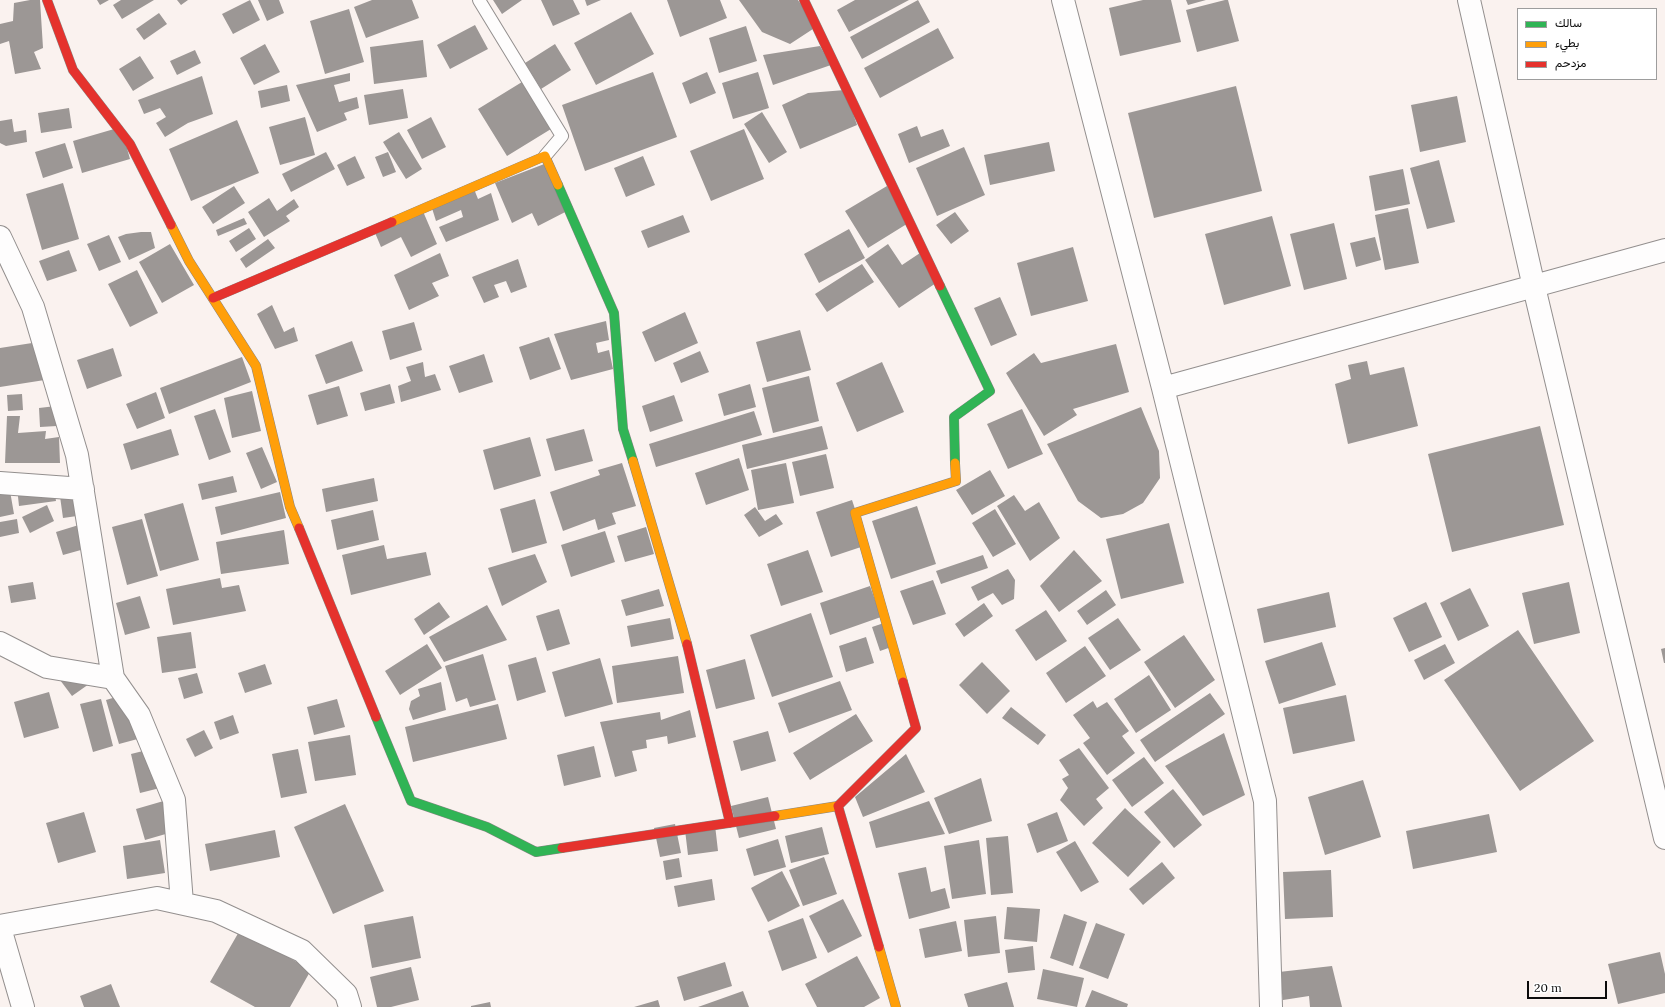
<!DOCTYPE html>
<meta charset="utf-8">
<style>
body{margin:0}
#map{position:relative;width:1665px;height:1007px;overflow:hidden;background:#faf2ef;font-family:Lora,Vazirmatn,serif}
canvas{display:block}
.legend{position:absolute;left:1517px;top:8px;width:140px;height:72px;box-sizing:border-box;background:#fff;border:1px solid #9d9d9d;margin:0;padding:5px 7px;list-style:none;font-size:12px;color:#0b0b0b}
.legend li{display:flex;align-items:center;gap:8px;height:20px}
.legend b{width:20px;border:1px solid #9d9d9d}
.scale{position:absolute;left:1527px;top:981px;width:80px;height:18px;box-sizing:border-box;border:2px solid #0b0b0b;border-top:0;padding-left:5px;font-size:12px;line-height:14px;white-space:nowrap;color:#0b0b0b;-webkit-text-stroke:3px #fff;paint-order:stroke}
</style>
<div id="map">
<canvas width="1665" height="1007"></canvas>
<ul class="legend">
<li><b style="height:5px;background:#30b455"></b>سالك</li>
<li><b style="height:5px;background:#ff9f0a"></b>بطيء</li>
<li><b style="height:5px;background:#e5322d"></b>مزدحم</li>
</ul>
<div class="scale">20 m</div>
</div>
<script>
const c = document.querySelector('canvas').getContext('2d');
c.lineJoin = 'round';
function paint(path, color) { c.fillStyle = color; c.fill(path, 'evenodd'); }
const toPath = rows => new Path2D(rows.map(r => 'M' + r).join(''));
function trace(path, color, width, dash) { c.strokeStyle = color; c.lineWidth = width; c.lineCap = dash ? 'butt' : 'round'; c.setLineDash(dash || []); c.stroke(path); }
const building = toPath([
 [30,0,40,0,43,48,34,52,41,69,15,74,9,41,0,44,0,24,13,21,14,3],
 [97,0,109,0,100,5],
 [121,0,154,0,122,19,113,5],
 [177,0,188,0,181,5],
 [250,0,260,20,233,34,222,14],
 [258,0,279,0,284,13,267,21],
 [372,0,412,0,419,18,366,38,354,7],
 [493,0,522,0,502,14],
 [541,0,573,0,580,14,553,26],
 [585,0,601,0,587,6],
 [667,0,720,0,727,18,680,37],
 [739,0,798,0,816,27,790,44,762,32],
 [855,0,909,0,849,32,837,10],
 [918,0,930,22,862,59,850,37],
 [1143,0,1171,0,1181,42,1120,56,1109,8],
 [1186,0,1206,0,1188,5],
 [1225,0,1228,0,1239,41,1197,52,1186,10],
 [349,9,364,62,325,74,310,21],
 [631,12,654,54,596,85,574,43],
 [159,13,167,24,144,40,136,29],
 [475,25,488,49,450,69,437,45],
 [746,26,757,61,719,73,709,38],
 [938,28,954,58,880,98,864,68],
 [423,40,427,77,374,84,370,47],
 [265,44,280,72,254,85,240,58],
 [555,44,571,70,541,89,525,63],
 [820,46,831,65,773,85,763,55],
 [195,50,201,63,177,75,170,61],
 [140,56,154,78,133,91,119,69],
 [653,72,677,137,585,171,562,105],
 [707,72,716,93,690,104,682,83],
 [758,72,769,108,733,119,722,83],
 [350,73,350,81,334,85,339,102,357,97,359,108,344,113,347,120,317,132,296,85],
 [202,76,213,114,188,123,165,137,156,123,166,117,160,108,144,114,138,100],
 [522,82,551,129,507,156,478,109],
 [287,85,290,101,261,108,258,91],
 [1236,86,1262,191,1154,218,1128,113],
 [403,89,408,118,369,125,364,95],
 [845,90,857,125,800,149,782,105,808,93],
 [1457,96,1466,142,1420,152,1411,105],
 [69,108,72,128,41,133,38,113],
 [762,112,787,152,769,163,744,124],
 [305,117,315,155,280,165,269,127],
 [431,117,446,147,422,159,407,130],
 [12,119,14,132,26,130,27,142,6,146,0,143,0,121],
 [237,120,259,173,191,201,169,149],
 [917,126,921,137,943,129,950,146,909,163,898,134],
 [121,127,130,159,82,173,73,141],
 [744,129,764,179,711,201,690,151],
 [399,132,422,169,406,179,383,142],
 [1049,142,1055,171,990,185,984,155],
 [65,143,73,168,43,178,35,152],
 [964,147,985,195,937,216,916,168],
 [326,152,335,169,291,192,282,174],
 [388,152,396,172,383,177,375,157],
 [355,156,365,178,347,186,337,165],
 [643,156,655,185,626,197,614,168],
 [1439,160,1455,222,1427,229,1410,168],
 [552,161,573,208,538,226,532,213,512,223,495,183],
 [1403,169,1410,204,1375,211,1369,176],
 [63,183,79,239,42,250,26,194],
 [234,186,245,203,213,224,202,207],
 [887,186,910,222,868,248,845,211],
 [474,189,478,199,491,193,499,220,446,242,439,227,463,217,461,210,436,221,431,205],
 [269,198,277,211,294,199,299,207,286,216,290,221,264,237,248,212],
 [1408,208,1419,263,1385,270,1375,215],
 [422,209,437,244,411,257,401,237,381,247,373,228],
 [955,212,969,231,951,244,936,225],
 [683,215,690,232,648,248,641,231],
 [1272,216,1291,286,1224,305,1205,234],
 [244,218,247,224,218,236,216,230],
 [1334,223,1347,279,1304,290,1290,234],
 [249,228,256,239,236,252,229,241],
 [849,229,865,258,819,283,804,254],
 [141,232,151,232,155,248,129,260,118,237,126,234],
 [109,235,121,262,99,271,87,244],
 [1375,237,1381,260,1356,267,1350,243],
 [268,239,275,248,246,268,240,259],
 [170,244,194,285,162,303,139,262],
 [888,244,902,265,920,253,939,281,899,308,865,260],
 [1073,247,1088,301,1031,316,1017,263],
 [69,250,77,271,47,281,39,261],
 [440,253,449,276,432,283,439,296,409,310,394,275],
 [518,259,527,287,511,293,506,281,494,285,499,297,484,303,472,277],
 [862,264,874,282,827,312,815,294],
 [137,270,158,313,130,327,108,284],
 [1000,297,1017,335,991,346,974,308],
 [272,305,284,332,294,327,298,341,275,349,257,314],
 [685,312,698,343,655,362,642,332],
 [606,321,609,340,596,343,598,353,609,350,613,369,571,380,554,334],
 [414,322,422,350,390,360,382,331],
 [800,330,811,370,767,382,756,342],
 [549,337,561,369,530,380,519,347],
 [45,341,51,379,0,387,0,348],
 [352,341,363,371,326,384,315,355],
 [1116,344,1129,392,1073,409,1077,415,1044,436,1006,373,1034,353,1041,363],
 [113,348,122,376,87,389,77,360],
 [700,351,709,372,681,383,673,363],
 [484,354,493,382,459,393,449,366],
 [242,357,251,382,169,414,160,388],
 [1367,361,1370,375,1404,367,1418,426,1348,444,1335,384,1351,379,1348,365],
 [423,362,425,377,435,374,441,390,401,402,398,386,411,381,406,367],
 [882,362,904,412,857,432,836,383],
 [809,376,819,421,773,433,762,388],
 [390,384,395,403,365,411,360,393],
 [750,384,756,407,724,416,718,394],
 [339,386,348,416,317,425,308,395],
 [252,391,261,431,232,438,224,398],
 [156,392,165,418,137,429,126,404],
 [22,394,23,410,8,411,7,395],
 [674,395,683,421,650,432,642,406],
 [56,406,57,426,40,427,39,408],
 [1141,407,1159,451,1160,478,1143,503,1123,514,1101,518,1078,501,1047,444],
 [215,409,231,452,209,460,194,416],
 [1022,409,1043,454,1008,469,987,424],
 [754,411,762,435,656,467,649,444],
 [7,416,20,416,18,433,46,431,45,439,59,437,60,463,5,463],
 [822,426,828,449,747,469,742,445],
 [1540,426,1564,525,1452,552,1428,454],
 [171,429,179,455,131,470,123,444],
 [584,429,593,461,555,471,546,439],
 [530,437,541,476,494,490,483,450],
 [262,447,277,482,261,489,246,453],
 [826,454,834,488,800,496,792,462],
 [739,458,749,490,706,505,695,473],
 [622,463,636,506,612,513,616,524,598,530,595,519,563,531,550,492,600,475,598,470],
 [786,463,794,503,758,510,751,470],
 [990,470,1005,496,972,515,956,490],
 [233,476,237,492,202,500,198,484],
 [374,478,378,501,326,512,322,489],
 [53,482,56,501,19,506,17,487],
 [58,482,91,514,63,518],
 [10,491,14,514,0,517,0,493],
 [280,492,286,518,221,535,215,507],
 [1014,495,1025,511,1039,502,1060,538,1030,561,997,506],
 [535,499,547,543,512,553,500,509],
 [852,500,867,545,831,557,816,512],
 [183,503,199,560,160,571,144,514],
 [47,505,54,521,30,533,22,517],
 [917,506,936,564,891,579,872,521],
 [755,507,765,521,776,514,783,524,759,537,744,515],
 [995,509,1016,544,993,557,972,523],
 [373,510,379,540,337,550,331,520],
 [17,519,19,533,0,537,0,522],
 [142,519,158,576,127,585,112,527],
 [1169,523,1184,583,1121,599,1106,539],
 [82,524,88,548,63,555,56,532],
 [646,527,654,554,625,562,617,536],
 [284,530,289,564,221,574,216,542],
 [605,531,615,562,571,577,561,545],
 [384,545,387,559,426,552,431,575,351,595,342,555],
 [808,550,823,592,781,606,767,564],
 [1074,550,1102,581,1059,612,1040,586],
 [535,554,547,582,502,606,488,568],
 [983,555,988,568,941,584,936,571],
 [1008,569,1015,580,1014,599,1002,605,993,593,978,601,971,587],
 [220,578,222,588,239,585,246,611,173,625,166,589],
 [933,580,946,614,913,625,900,591],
 [33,582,36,599,11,603,8,586],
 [1569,582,1580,633,1534,644,1522,593],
 [870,586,881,617,830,635,820,603],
 [1470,588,1489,626,1458,641,1440,603],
 [659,589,664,606,626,616,621,600],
 [1106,590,1116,605,1087,625,1077,611],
 [1329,592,1336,627,1264,643,1257,609],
 [140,596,150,628,125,635,116,603],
 [439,602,450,617,424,635,414,619],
 [1426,602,1442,637,1409,652,1393,618],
 [984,603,993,616,964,637,955,624],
 [487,605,507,640,444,662,429,637],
 [559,609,570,644,547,651,536,616],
 [1046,610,1067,641,1036,661,1015,630],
 [811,613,833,677,772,697,750,635],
 [670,618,674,639,631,647,627,626],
 [1118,618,1141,650,1110,670,1088,638],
 [887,622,894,646,880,651,872,627],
 [1518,630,1594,741,1520,791,1444,680],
 [191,632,196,668,162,673,157,637],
 [1184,635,1215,680,1175,708,1144,662],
 [866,637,874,663,846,672,839,646],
 [1322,642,1336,685,1279,704,1265,661],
 [427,644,442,668,400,695,385,671],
 [1445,644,1455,663,1424,680,1414,660],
 [1085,646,1106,676,1066,703,1046,673],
 [1665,648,1665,663,1664,663,1661,649],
 [483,654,496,700,470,707,467,698,456,702,445,666],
 [678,656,684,693,617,703,612,666],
 [536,657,546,692,517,701,508,665],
 [600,658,613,704,565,717,552,672],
 [745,659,755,699,716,709,706,670],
 [982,662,1010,691,987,714,959,685],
 [265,664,272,684,245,693,238,673],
 [197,673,203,693,184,699,178,678],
 [1149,675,1171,710,1136,733,1114,699],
 [60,680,89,684,72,696],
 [840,681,852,710,789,733,778,703],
 [441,682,446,710,413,720,409,709,411,701,420,696,418,689],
 [49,692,59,728,24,738,14,702],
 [133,692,145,737,119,744,106,700],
 [1210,693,1225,714,1155,762,1140,740],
 [1346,695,1355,741,1293,754,1283,708],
 [101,699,113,746,93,752,80,704],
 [337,699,345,727,314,735,307,707],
 [1093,701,1097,708,1107,702,1129,731,1122,736,1135,753,1107,775,1083,743,1090,738,1073,715],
 [498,704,507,739,413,762,405,727],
 [1011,707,1046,735,1038,745,1002,718],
 [690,710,696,737,668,744,667,736,646,740,647,748,632,751,637,771,615,777,600,722,660,712,661,720],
 [856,714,873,741,810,780,793,753],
 [233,715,239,733,220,740,214,722],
 [204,730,213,748,195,757,186,739],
 [768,731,776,761,741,771,733,741],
 [1224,733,1245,795,1203,816,1165,766],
 [350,735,356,775,315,781,308,742],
 [594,746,601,777,564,786,557,755],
 [1079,748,1109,788,1096,799,1103,808,1084,826,1060,800,1068,788,1062,779,1069,775,1059,760],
 [151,749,160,788,140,793,131,754],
 [298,749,307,793,281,798,272,754],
 [906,754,925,792,863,817,855,797],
 [1144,757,1164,783,1132,807,1112,780],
 [981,778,992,821,949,834,934,798],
 [1363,780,1381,837,1325,855,1308,797],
 [1173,789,1202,825,1174,848,1144,812],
 [768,797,776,829,739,838,731,806],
 [167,800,176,831,145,840,136,809],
 [929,801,945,834,876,848,869,822],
 [345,804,384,891,333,914,294,827],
 [1125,808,1161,842,1128,877,1092,843],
 [84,812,96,852,58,863,46,823],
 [1057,812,1068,841,1037,853,1027,824],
 [1489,814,1497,852,1413,869,1406,831],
 [675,824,681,853,660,857,654,828],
 [715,825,718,851,688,855,685,830],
 [822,827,829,854,791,863,785,836],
 [275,830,280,857,210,871,205,844],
 [1008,836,1013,893,991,895,986,838],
 [778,839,786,867,754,876,746,849],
 [160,840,165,873,127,879,123,846],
 [979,840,986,894,952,899,944,846],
 [1075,841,1099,882,1081,892,1056,852],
 [824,857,837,894,803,906,789,870],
 [679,858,682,877,666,880,663,861],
 [1162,862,1175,878,1143,905,1129,889],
 [926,867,931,892,945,888,950,908,909,919,898,873],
 [1331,870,1333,917,1285,919,1283,872],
 [782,871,800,906,768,922,751,888],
 [712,879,715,900,678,907,674,886],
 [843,899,862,936,828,953,809,916],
 [1007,907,1040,909,1037,942,1004,939],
 [1064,914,1087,922,1073,966,1050,958],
 [413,916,421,958,372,968,364,925],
 [996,916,1000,953,968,957,964,920],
 [803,918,817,958,782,971,768,931],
 [956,921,962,951,925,958,919,929],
 [1096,923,1125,934,1108,979,1079,968],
 [240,930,311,970,290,1007,255,1007,210,982],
 [1033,946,1035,970,1008,973,1005,950],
 [1660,952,1665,974,1665,993,1618,1004,1608,964],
 [857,956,880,998,864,1007,817,1007,805,984],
 [725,962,732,986,684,1001,677,977],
 [1332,966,1342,1007,1310,1007,1309,996,1283,1000,1279,972],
 [411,967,419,1000,391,1007,377,1007,370,977],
 [1043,969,1084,978,1077,1007,1037,999],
 [1007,982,1014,1007,968,1007,964,994],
 [111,984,120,1007,84,1007,80,996],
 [1092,990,1128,1004,1127,1007,1085,1007],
 [743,991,749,1007,698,1007],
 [658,1000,660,1007,634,1007],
 [490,1002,491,1007,471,1007,471,1006]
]);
const lane = toPath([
 [479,0,562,136,545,156]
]);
const street = toPath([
 [1063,0,1163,388,1265,801,1271,1007],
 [1469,0,1534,287,1665,838],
 [0,237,33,307,77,455,113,678,139,715,174,800,182,903],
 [1163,388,1665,250],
 [0,483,83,489],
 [0,643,47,667,113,678],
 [0,926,157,898,216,911,302,951,346,994,350,1007],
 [0,928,23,1007]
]);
const fast = toPath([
 [558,185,614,313,623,429,633,461],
 [940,286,990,391,954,417,955,463],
 [376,717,411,801,487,827,536,852,562,848]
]);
const slow = toPath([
 [392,222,545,156,558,185],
 [171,225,189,261,256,366,290,507,299,528],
 [633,461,687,644],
 [903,682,855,513,956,481,955,463],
 [775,816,838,806],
 [879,947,896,1007]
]);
const jam = toPath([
 [47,0,73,70,130,144,171,225],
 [804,0,940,286],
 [213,298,392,222],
 [299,528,376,717],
 [687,644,730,823],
 [562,848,775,816],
 [879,947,838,806,916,728,903,682]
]);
paint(building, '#9c9795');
trace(lane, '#938f8e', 14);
trace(street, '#938f8e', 24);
trace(fast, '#898684', 10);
trace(slow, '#898684', 10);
trace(jam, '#898684', 10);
trace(lane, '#fefdfd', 12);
trace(street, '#fefdfd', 22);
trace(fast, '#30b455', 9);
trace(slow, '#ff9f0a', 9);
trace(jam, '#e5322d', 9);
</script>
